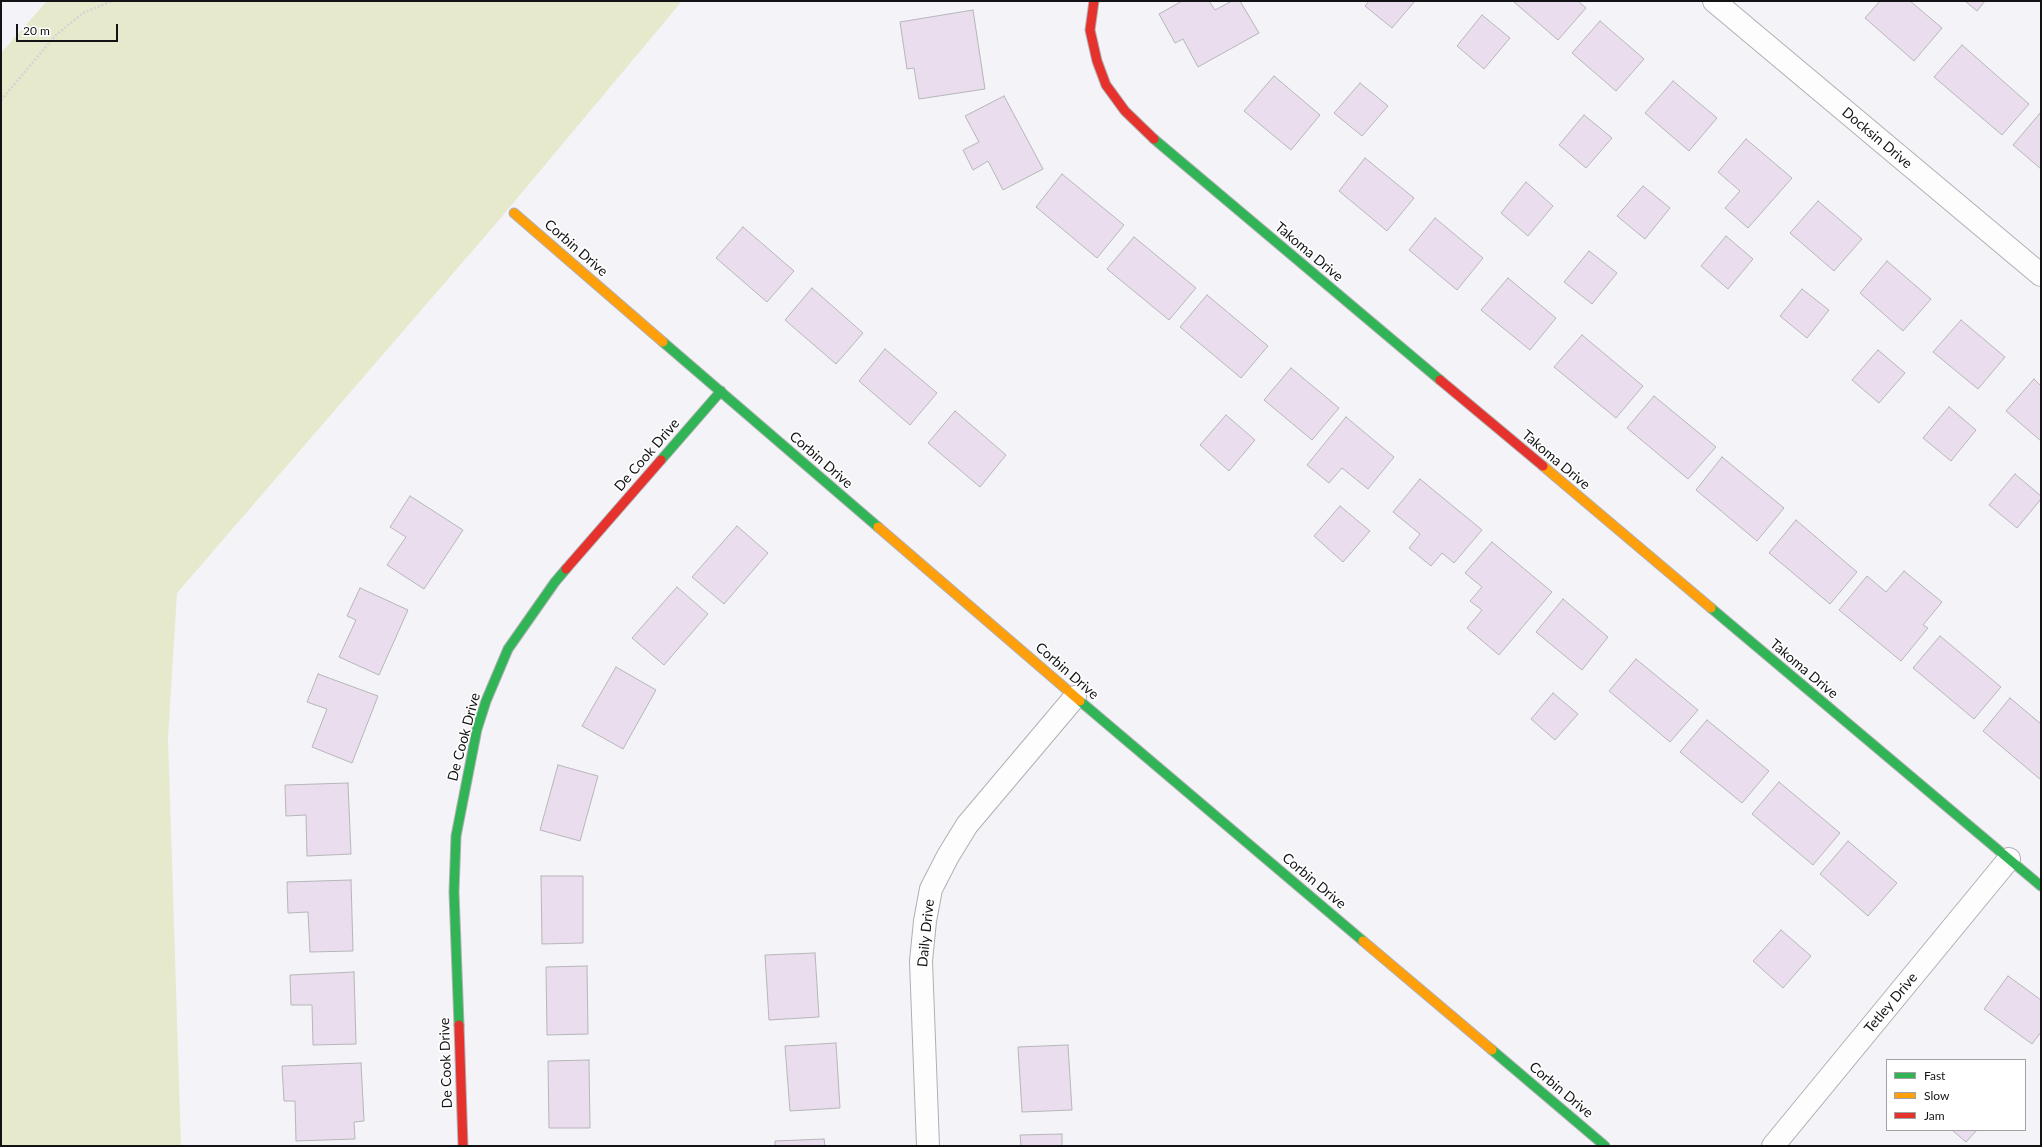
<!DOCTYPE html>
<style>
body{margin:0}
#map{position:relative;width:2042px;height:1147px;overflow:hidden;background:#f3f3f8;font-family:Lato,sans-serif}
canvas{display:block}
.frame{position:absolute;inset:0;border:2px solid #131315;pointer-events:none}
.legend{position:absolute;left:1886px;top:1059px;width:140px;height:72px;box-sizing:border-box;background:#fff;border:1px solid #a1a1a1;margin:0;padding:5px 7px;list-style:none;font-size:12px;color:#131315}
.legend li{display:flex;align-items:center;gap:8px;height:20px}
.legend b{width:20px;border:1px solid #a1a1a1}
.scale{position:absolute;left:16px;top:24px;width:102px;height:18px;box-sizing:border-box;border:2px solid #131315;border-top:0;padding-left:5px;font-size:12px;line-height:14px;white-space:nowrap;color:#131315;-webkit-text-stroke:3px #fff;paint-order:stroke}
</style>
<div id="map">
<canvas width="2042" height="1147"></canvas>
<div class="frame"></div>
<ul class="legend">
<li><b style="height:5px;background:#30b455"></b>Fast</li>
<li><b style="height:5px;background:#ff9f0a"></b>Slow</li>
<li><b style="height:5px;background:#e5322d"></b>Jam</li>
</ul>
<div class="scale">20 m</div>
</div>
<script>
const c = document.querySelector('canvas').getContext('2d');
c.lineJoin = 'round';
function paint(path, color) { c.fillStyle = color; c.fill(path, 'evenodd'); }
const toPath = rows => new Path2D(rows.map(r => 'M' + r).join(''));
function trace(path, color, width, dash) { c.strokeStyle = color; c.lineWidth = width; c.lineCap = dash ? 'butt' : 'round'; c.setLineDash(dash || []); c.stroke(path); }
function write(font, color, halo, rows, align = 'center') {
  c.font = font + ' Lato,sans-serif'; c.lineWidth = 3.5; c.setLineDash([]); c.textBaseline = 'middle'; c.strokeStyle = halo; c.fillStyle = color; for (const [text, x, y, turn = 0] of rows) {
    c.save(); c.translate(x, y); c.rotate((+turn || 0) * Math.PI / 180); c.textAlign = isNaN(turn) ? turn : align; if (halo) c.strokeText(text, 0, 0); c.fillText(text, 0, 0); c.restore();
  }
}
const green = toPath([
 [47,1,682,1,499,220,177,593,168,738,181,1146,1,1146,1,53]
]);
const building = toPath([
 [1182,1,1209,1,1215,10,1232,1,1240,1,1259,33,1198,67,1183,39,1175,43,1159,14,1182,1],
 [1369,1,1415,1,1392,28,1365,6,1369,1],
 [1516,1,1578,1,1586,8,1558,40,1514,2,1516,1],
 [1880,1,1910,1,1942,28,1914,61,1865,18,1880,1],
 [1965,1,1985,1,1977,11,1965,1],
 [973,10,985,89,919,99,914,68,907,69,900,22,973,10],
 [1482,15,1510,38,1484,69,1457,46,1482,15],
 [1600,21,1644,59,1616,91,1572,53,1600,21],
 [1962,45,2029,104,2002,135,1934,77,1962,45],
 [1274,76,1320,115,1291,150,1244,111,1274,76],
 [1673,81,1717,118,1689,151,1645,113,1673,81],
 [1360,83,1388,106,1362,136,1334,113,1360,83],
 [1004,96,1043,169,1003,190,988,161,973,170,963,150,979,142,965,116,1004,96],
 [2041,112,2041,169,2013,145,2041,112],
 [1584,115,1612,138,1586,168,1559,145,1584,115],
 [1746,139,1792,178,1748,228,1725,208,1740,191,1718,172,1746,139],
 [1365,158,1414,198,1387,231,1339,191,1365,158],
 [1062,174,1124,225,1097,258,1036,207,1062,174],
 [1526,182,1553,206,1528,236,1501,213,1526,182],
 [1643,186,1670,208,1645,239,1617,216,1643,186],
 [1818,201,1862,239,1834,271,1790,233,1818,201],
 [1435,218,1483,258,1457,290,1409,250,1435,218],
 [743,227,794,271,767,302,716,258,743,227],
 [1726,236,1753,259,1728,289,1701,266,1726,236],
 [1134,237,1196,288,1169,320,1107,269,1134,237],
 [1589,251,1617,273,1592,304,1564,282,1589,251],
 [1887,261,1931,299,1903,331,1860,293,1887,261],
 [1508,278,1556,318,1530,350,1481,310,1508,278],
 [812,288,863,333,836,364,785,320,812,288],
 [1802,289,1829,310,1807,338,1780,316,1802,289],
 [1207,295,1268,346,1241,378,1180,327,1207,295],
 [1961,320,2005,357,1978,389,1933,352,1961,320],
 [1582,335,1643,386,1616,418,1554,367,1582,335],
 [885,349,937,393,910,425,859,381,885,349],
 [1878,350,1905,373,1879,403,1852,380,1878,350],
 [1291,368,1339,408,1312,440,1264,400,1291,368],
 [2034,379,2041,386,2041,441,2006,411,2034,379],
 [1654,396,1716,447,1688,479,1627,428,1654,396],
 [1949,407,1976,430,1951,461,1923,438,1949,407],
 [955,411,1006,455,980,487,928,443,955,411],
 [1226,415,1255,440,1229,471,1200,445,1226,415],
 [1346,417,1394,457,1368,489,1342,468,1329,483,1307,465,1346,417],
 [1722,457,1784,508,1757,541,1696,490,1722,457],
 [2015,474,2041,496,2041,499,2017,528,1989,505,2015,474],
 [1420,479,1482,530,1454,563,1442,553,1431,566,1409,548,1420,534,1393,512,1420,479],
 [410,496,463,530,424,589,387,565,406,537,390,527,410,496],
 [1340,506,1370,531,1343,562,1314,536,1340,506],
 [1796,520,1857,572,1830,604,1769,553,1796,520],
 [737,526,768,553,724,604,692,577,737,526],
 [1492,542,1552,592,1499,655,1467,628,1482,610,1470,601,1482,587,1465,573,1492,542],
 [1904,571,1942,602,1923,625,1928,628,1901,661,1839,610,1867,576,1886,592,1904,571],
 [677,587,708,614,664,665,632,638,677,587],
 [360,588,408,610,379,675,339,657,356,620,347,616,360,588],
 [1563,599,1608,637,1582,670,1536,632,1563,599],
 [1940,636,2001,687,1974,719,1913,668,1940,636],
 [1636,659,1698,710,1670,742,1609,691,1636,659],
 [616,667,656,690,623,749,582,726,616,667],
 [318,674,378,696,352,763,312,747,327,709,307,702,318,674],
 [1553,693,1578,714,1555,740,1531,719,1553,693],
 [2010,698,2041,724,2041,780,1983,731,2010,698],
 [1707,720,1769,771,1742,803,1680,752,1707,720],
 [558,765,598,776,580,841,540,830,558,765],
 [1779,782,1840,833,1813,865,1752,814,1779,782],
 [348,783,351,854,307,856,306,815,286,816,285,785,348,783],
 [1848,841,1897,883,1868,916,1820,874,1848,841],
 [541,876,583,876,583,943,542,944,541,876],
 [351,880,353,951,310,952,308,912,288,913,287,882,351,880],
 [1781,930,1811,956,1783,988,1753,961,1781,930],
 [815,953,819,1017,769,1020,765,955,815,953],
 [587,966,588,1034,547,1035,546,967,587,966],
 [354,972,356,1044,313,1045,312,1005,291,1005,290,975,354,972],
 [2008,976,2041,1000,2041,1032,2032,1044,1984,1009,2008,976],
 [836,1043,840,1108,790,1111,785,1046,836,1043],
 [1068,1045,1072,1110,1022,1112,1018,1047,1068,1045],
 [589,1060,590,1128,549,1128,548,1061,589,1060],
 [361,1063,364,1121,354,1122,355,1139,296,1141,295,1101,284,1101,282,1066,361,1063],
 [1952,1130,1977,1130,1966,1142,1952,1130],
 [1062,1134,1062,1146,1021,1146,1020,1135,1062,1134],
 [824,1139,825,1146,775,1146,775,1141,824,1139]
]);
const path = toPath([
 [1,100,56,35,83,13,112,1]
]);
const street = toPath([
 [1714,1,2041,275],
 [928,1146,921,961,925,921,931,889,948,856,967,825,1075,697],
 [1773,1146,2009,859]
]);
const fast = toPath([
 [1154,139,1440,380],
 [663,342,878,527],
 [661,460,721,391],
 [1711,608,2041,886],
 [1080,701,1363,941],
 [459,1025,454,892,456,836,477,729,486,701,508,649,555,582,566,569],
 [1492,1050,1605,1146]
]);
const slow = toPath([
 [514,213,663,342],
 [1543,466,1711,608],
 [878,527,1080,701],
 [1363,941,1492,1050]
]);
const jam = toPath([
 [1094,1,1090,30,1097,61,1106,85,1125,111,1154,139],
 [1440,380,1543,466],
 [566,569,661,460],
 [459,1025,463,1146]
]);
const streetNames = [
 ["Docksin Drive",1877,138,40],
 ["Corbin Drive",576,248,41],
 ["Takoma Drive",1309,252,40],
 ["De Cook Drive",647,455,-49],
 ["Corbin Drive",821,460,41],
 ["Takoma Drive",1556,460,40],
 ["Takoma Drive",1804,669,40],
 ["Corbin Drive",1067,671,41],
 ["De Cook Drive",464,737,-75],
 ["Corbin Drive",1314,881,40],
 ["Daily Drive",926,933,-84],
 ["Tetley Drive",1891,1003,-50],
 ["De Cook Drive",446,1063,-92],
 ["Corbin Drive",1561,1090,40]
];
paint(green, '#e7e9cc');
paint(building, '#eadded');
trace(building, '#b6b6b9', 1);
trace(street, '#b0b0b4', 24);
trace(fast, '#b0b0b4', 11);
trace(slow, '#b0b0b4', 11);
trace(jam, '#b0b0b4', 11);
trace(path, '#d4d4d5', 2.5, [2, 2]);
trace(street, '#fdfdfe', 22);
trace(fast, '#30b455', 9);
trace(slow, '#ff9f0a', 9);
trace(jam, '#e5322d', 9);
write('14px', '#131315', '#fff', streetNames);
</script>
